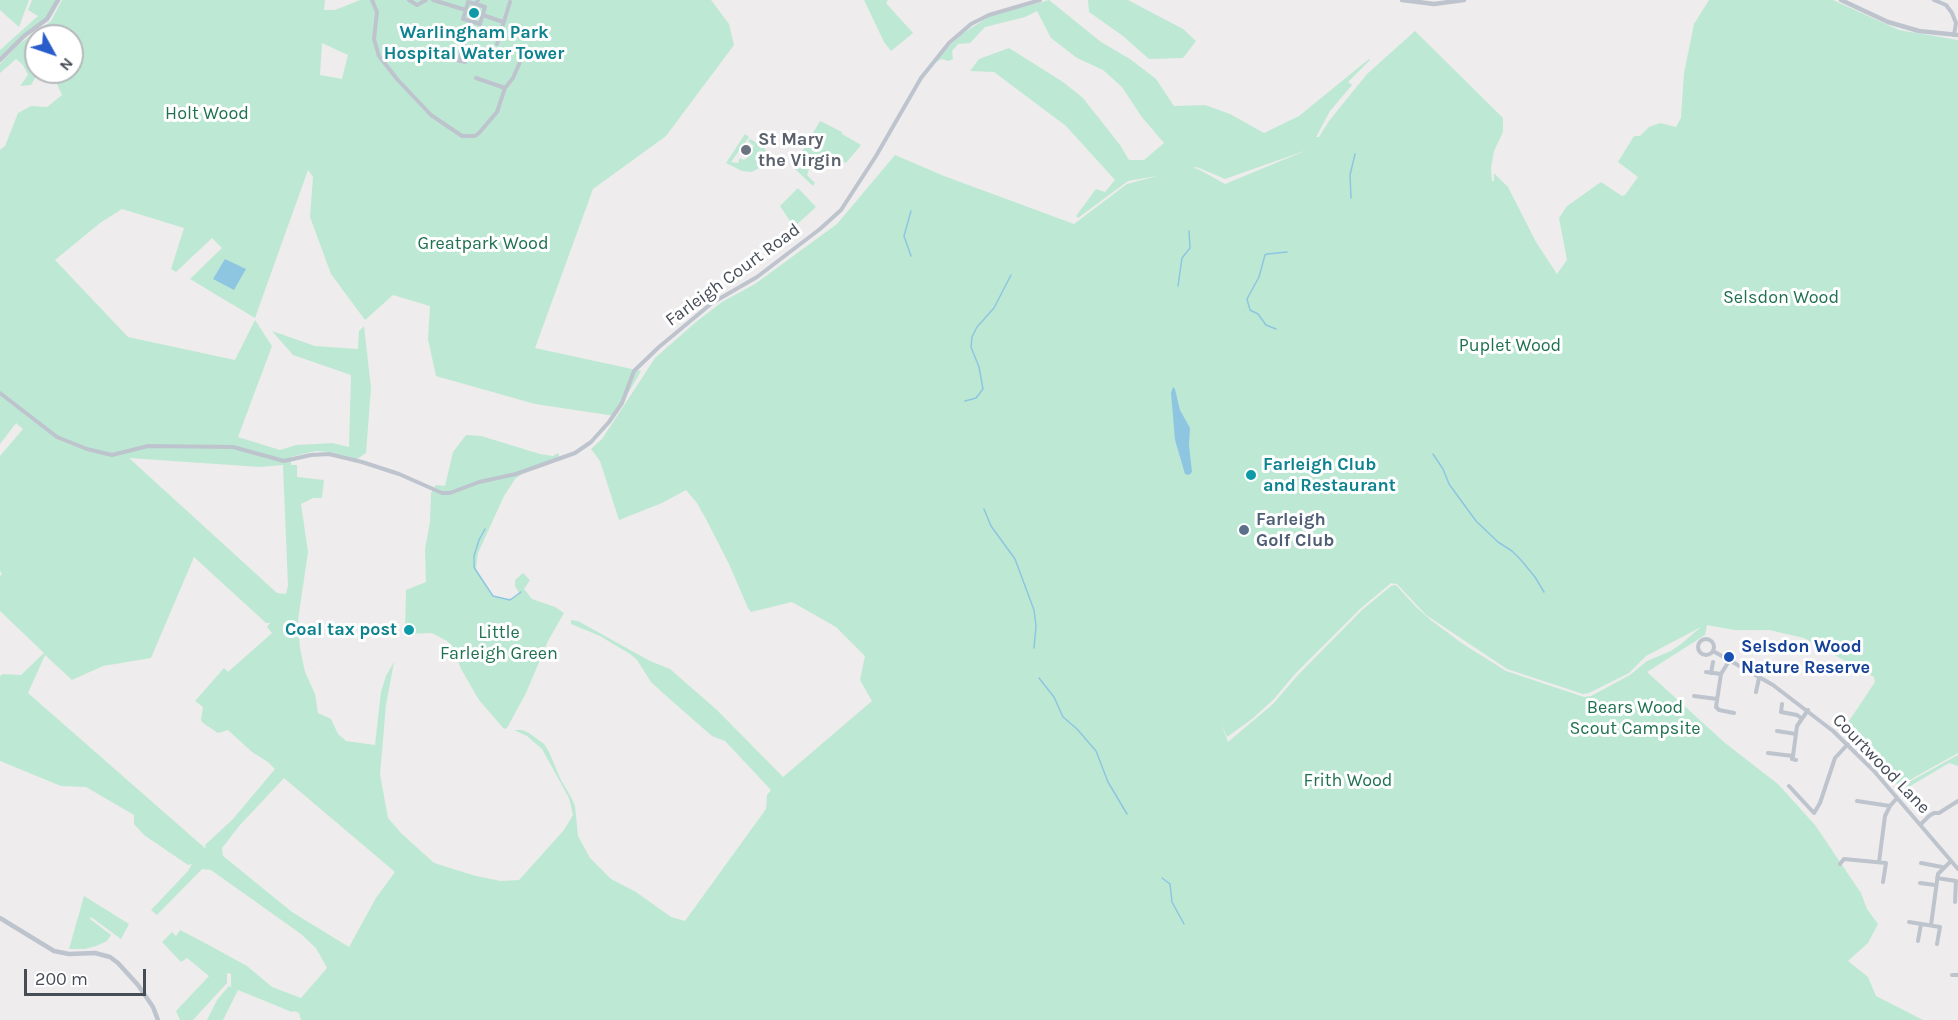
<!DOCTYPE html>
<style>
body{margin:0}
#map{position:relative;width:1958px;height:1020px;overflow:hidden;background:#eeecec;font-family:Karla,sans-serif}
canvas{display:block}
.north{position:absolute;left:24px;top:24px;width:60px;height:60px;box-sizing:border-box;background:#fff;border:2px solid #b5b8bc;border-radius:50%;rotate:130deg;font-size:16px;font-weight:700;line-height:24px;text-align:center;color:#464d57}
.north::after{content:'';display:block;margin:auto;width:21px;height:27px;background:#295ccb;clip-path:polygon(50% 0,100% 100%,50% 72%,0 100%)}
.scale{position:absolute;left:24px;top:969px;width:122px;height:27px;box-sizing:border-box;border:3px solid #464d57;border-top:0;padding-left:8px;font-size:18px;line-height:21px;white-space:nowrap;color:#464d57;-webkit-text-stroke:4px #fff;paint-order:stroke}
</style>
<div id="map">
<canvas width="1958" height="1020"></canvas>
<div class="north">N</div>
<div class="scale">200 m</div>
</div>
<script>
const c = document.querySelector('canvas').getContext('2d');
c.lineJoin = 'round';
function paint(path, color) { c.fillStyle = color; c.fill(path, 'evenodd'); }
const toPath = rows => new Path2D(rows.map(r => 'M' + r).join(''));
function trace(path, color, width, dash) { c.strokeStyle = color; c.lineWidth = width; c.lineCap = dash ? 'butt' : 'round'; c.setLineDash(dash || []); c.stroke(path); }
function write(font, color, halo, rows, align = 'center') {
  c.font = font + ' Karla,sans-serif'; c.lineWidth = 6; c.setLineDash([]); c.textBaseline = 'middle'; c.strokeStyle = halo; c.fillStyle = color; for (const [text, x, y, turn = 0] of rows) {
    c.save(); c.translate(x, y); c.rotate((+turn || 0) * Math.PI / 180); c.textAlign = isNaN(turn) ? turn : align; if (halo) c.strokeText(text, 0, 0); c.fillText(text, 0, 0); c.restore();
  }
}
const green = toPath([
 [0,0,29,0,19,27,0,10],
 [32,0,56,0,46,18,0,57,0,50,38,16,28,10],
 [62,0,325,0,324,10,335,10,360,0,711,0,729,24,734,45,666,136,593,189,535,348,641,371,615,416,535,404,436,376,428,339,430,306,393,295,365,320,331,274,310,217,313,177,308,170,255,318,190,279,222,248,212,238,176,272,171,269,184,228,122,209,100,223,55,260,128,337,235,360,255,320,272,346,238,437,280,450,296,445,316,444,332,443,349,447,351,375,293,355,272,331,315,346,358,349,359,331,364,326,371,388,366,453,357,459,329,452,316,451,291,457,291,465,297,465,297,477,324,480,322,498,313,498,301,504,308,552,298,620,300,648,305,672,315,694,318,713,331,719,338,734,346,741,375,745,381,692,386,676,394,662,386,705,380,774,388,818,401,833,434,863,476,876,501,881,519,880,564,830,573,815,569,798,542,749,527,736,514,730,522,730,529,733,544,744,549,752,561,780,571,797,575,806,578,836,590,858,611,879,636,892,671,917,685,921,766,809,767,795,771,790,725,741,712,736,664,694,651,682,637,660,630,654,600,636,571,624,571,620,578,621,650,661,670,669,717,710,783,777,872,701,860,680,865,656,836,627,792,602,751,612,748,608,729,564,706,519,697,503,686,490,662,503,619,520,600,461,591,449,602,439,655,358,696,322,722,302,755,284,837,224,895,155,944,176,1074,224,1127,184,1157,176,1128,181,1078,218,1076,216,1096,189,1105,192,1115,180,1066,126,994,72,970,71,979,59,1009,48,1063,82,1083,98,1120,145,1129,160,1144,160,1164,143,1141,116,1122,87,1103,70,1077,58,1051,38,1037,11,1025,17,985,27,970,43,958,44,952,51,953,59,949,61,941,59,937,62,934,61,963,33,992,15,1049,0,1101,42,1130,59,1156,79,1174,106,1205,105,1230,114,1264,133,1299,116,1369,59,1370,60,1348,82,1352,85,1330,111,1316,137,1319,137,1329,121,1367,74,1415,31,1503,118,1503,132,1494,151,1491,168,1492,181,1494,181,1494,173,1508,187,1536,242,1557,274,1567,260,1559,218,1567,206,1601,182,1622,196,1625,195,1638,177,1618,162,1634,136,1640,136,1649,127,1660,123,1676,127,1681,118,1684,73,1692,34,1694,24,1709,0,1833,0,1899,30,1958,40,1958,753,1899,786,1845,727,1875,682,1874,677,1804,638,1769,630,1734,630,1707,625,1705,635,1647,672,1725,743,1778,784,1815,825,1861,893,1867,909,1878,924,1868,943,1848,961,1868,977,1876,996,1923,1020,301,1020,299,1013,294,1011,292,1012,238,990,223,1020,207,1020,217,1000,229,986,231,987,231,974,227,973,227,983,193,1020,180,1020,176,1011,209,976,187,958,181,962,162,942,172,932,176,936,180,930,205,943,247,966,272,987,301,998,327,968,316,948,301,934,211,870,202,869,157,915,151,910,188,871,192,864,188,865,144,835,134,824,134,815,86,787,61,786,0,761,0,676,3,674,21,675,44,653,0,611,0,576,2,574,0,571,0,456,23,429,16,423,0,444,0,150,5,146,18,113,31,106,47,107,62,95,56,82,67,72,72,72,72,36,36,36,36,72,44,72,44,74,37,75,31,85,20,86,28,75,23,65,16,59,0,73,0,64,19,44,51,21],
 [322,43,348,55,342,79,320,75],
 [1307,150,1225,184,1198,169,1193,168,1197,167,1225,179],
 [129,458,260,467,283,465,288,586,286,594,277,593],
 [194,557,266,623,270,623,267,627,272,633,228,672,224,668,195,701,203,707,201,720,203,723,218,733,228,730,252,752,268,762,275,769,233,819,205,845,206,849,28,693,45,655,72,680,103,666,151,658],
 [1391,583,1397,584,1426,615,1507,669,1583,694,1589,693,1629,673,1646,656,1701,627,1681,644,1671,651,1647,661,1630,675,1591,696,1584,697,1506,671,1463,644,1432,621,1416,607,1396,585,1391,586,1362,610,1297,676,1273,704,1228,742,1221,723,1227,737,1252,719,1274,699,1295,674,1360,609],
 [284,778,395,872,376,898,349,947,292,912,223,856,222,848,240,825],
 [864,0,888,0,886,3,913,33,891,51,884,42],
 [1088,0,1128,0,1183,29,1196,41,1183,58,1149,59,1123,36,1089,12],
 [820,121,842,132,842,134,861,145,846,163,814,154,807,175,815,183,813,186,793,167],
 [745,134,749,137,731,162,738,163,740,158,744,160,748,157,754,146,748,141,750,139,762,146,772,157,764,165,752,172,742,171,726,163],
 [798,188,816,207,794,227,780,206],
 [466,435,481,436,540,454,553,456,558,453,560,459,525,472,515,479,504,496,478,553,476,569,493,596,508,599,513,598,519,593,515,586,515,580,523,573,530,580,524,589,532,599,555,607,564,613,548,641,526,693,507,728,504,729,479,700,461,669,453,647,447,641,432,633,405,634,406,590,426,582,425,549,430,522,431,493,436,485,445,486,453,452],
 [1958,755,1958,766,1949,763,1907,788,1900,787],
 [84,896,129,924,121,939,91,917,90,919,111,935,107,941,96,946,85,949,69,949]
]);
const water = toPath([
 [225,259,246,269,234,290,213,279],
 [1173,387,1175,389,1180,410,1190,428,1189,445,1192,472,1189,475,1185,474,1175,440,1171,393]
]);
const stream = toPath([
 [1351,198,1350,175,1355,154],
 [911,256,904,236,911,211],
 [1178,286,1182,258,1190,248,1189,231],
 [1276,329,1266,325,1258,314,1250,310,1247,299,1259,277,1265,255,1267,254,1287,252],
 [965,401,976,398,983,389,979,367,971,347,972,337,977,327,994,308,1011,275],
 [1433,454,1443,469,1449,484,1476,521,1498,542,1512,551,1521,560,1535,577,1544,592],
 [984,509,991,526,1015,559,1034,610,1036,626,1034,648],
 [485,529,479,540,474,556,474,567,477,572,493,596,510,600,521,592],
 [1039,678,1054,697,1063,717,1077,729,1096,751,1108,782,1127,814],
 [1162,878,1170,884,1172,902,1184,924]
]);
const minor = toPath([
 [372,0,377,12,374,39,379,56,397,79,431,115,462,136,475,136,479,133,497,112,505,88,513,78,520,62],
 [409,0,417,5,426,0],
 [433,0,466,10,468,2,476,4],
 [1934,0,1946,5,1952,13,1956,23,1954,35],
 [466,10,463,19,471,21],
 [483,15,503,22],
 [497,44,510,2],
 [453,59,465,62],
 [459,61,471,21,480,24,485,7,476,4,478,0],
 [476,78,505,88],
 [0,393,57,437,87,449,112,455,148,446,233,447,284,461,311,455,329,454,362,462,399,474,442,493,450,493,479,482,516,474,575,453,591,442,609,422,622,403,634,371,659,347,712,303,757,277,820,229,841,210,876,156,921,78,949,43,971,24,989,15,1040,0],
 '1698 647a8 8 0 1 1 16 0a8 8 0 1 1-16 0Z',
 [1713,651,1773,685,1833,731,1874,771,1958,869],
 [1729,661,1721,674,1716,707,1719,710,1734,713],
 [1706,672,1721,674],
 [1711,673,1713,662],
 [1756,692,1759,678],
 [1694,696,1717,699],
 [1782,704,1781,712,1797,715,1801,718],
 [1777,731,1796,734],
 [1768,753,1793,756,1797,726,1808,710],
 [1793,756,1792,759,1796,760],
 [1789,786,1814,813,1820,803,1835,758,1848,744],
 [1857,801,1890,806],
 [1921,824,1929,816,1934,813,1939,813,1958,801],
 [1879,862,1885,816,1890,806,1897,798],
 [1921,863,1942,867],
 [1840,864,1844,859,1886,863,1883,882],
 [1937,878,1956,881,1955,902],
 [1920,883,1935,885],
 [1909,922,1940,927,1937,944],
 [1931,925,1938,874,1951,861],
 [1918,941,1921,924],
 [1952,975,1958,975]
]);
const tertiary = toPath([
 [1402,0,1434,4,1464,0],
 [1841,0,1888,22,1919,31,1958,35],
 [0,60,24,36,47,19,58,0],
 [0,918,54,951,69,954,95,953,110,957,118,963,138,985,153,1007,158,1020]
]);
const markers = [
 [474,13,6,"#0f9aa8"],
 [746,150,6,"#6b7280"],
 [1251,475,6,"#0f9aa8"],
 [1244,530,6,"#5c6f8a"],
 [409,630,6,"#0f9aa8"],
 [1729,657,6,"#1a4fb4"]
];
const cultureNames = [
 ["Warlingham Park",474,33],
 ["Hospital Water Tower",474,54],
 ["Farleigh Club",1263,465,"left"],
 ["and Restaurant",1263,486,"left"],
 ["Coal tax post",397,630,"right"]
];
const parkNames = [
 ["Holt Wood",207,114],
 ["Greatpark Wood",483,244],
 ["Selsdon Wood",1781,298],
 ["Puplet Wood",1510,346],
 ["Little",499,633],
 ["Farleigh Green",499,654],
 ["Bears Wood",1635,708],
 ["Scout Campsite",1635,729],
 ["Frith Wood",1348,781]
];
const worshipNames = [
 ["St Mary",758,140],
 ["the Virgin",758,161]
];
const streetNames = [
 ["Farleigh Court Road",733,275,-36],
 ["Courtwood Lane",1881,764,46]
];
const serviceNames = [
 ["Farleigh",1256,520],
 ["Golf Club",1256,541]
];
const transitNames = [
 ["Selsdon Wood",1741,647],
 ["Nature Reserve",1741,668]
];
paint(green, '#bde9d4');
paint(water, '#8ec6e2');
trace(stream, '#8ec6e2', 1.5);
trace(minor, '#bec4cd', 4);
trace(tertiary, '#bec4cd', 4.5);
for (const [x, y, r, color] of markers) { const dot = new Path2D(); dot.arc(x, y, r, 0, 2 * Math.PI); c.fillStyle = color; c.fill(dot); trace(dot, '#fff', 2); }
write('bold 18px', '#0d838f', '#fff', cultureNames);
write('18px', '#1f7152', '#fff', parkNames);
write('bold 18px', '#5b616d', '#fff', worshipNames, 'left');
write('18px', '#464d57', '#fff', streetNames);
write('bold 18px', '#4e5e75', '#fff', serviceNames, 'left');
write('bold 18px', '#164399', '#fff', transitNames, 'left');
</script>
